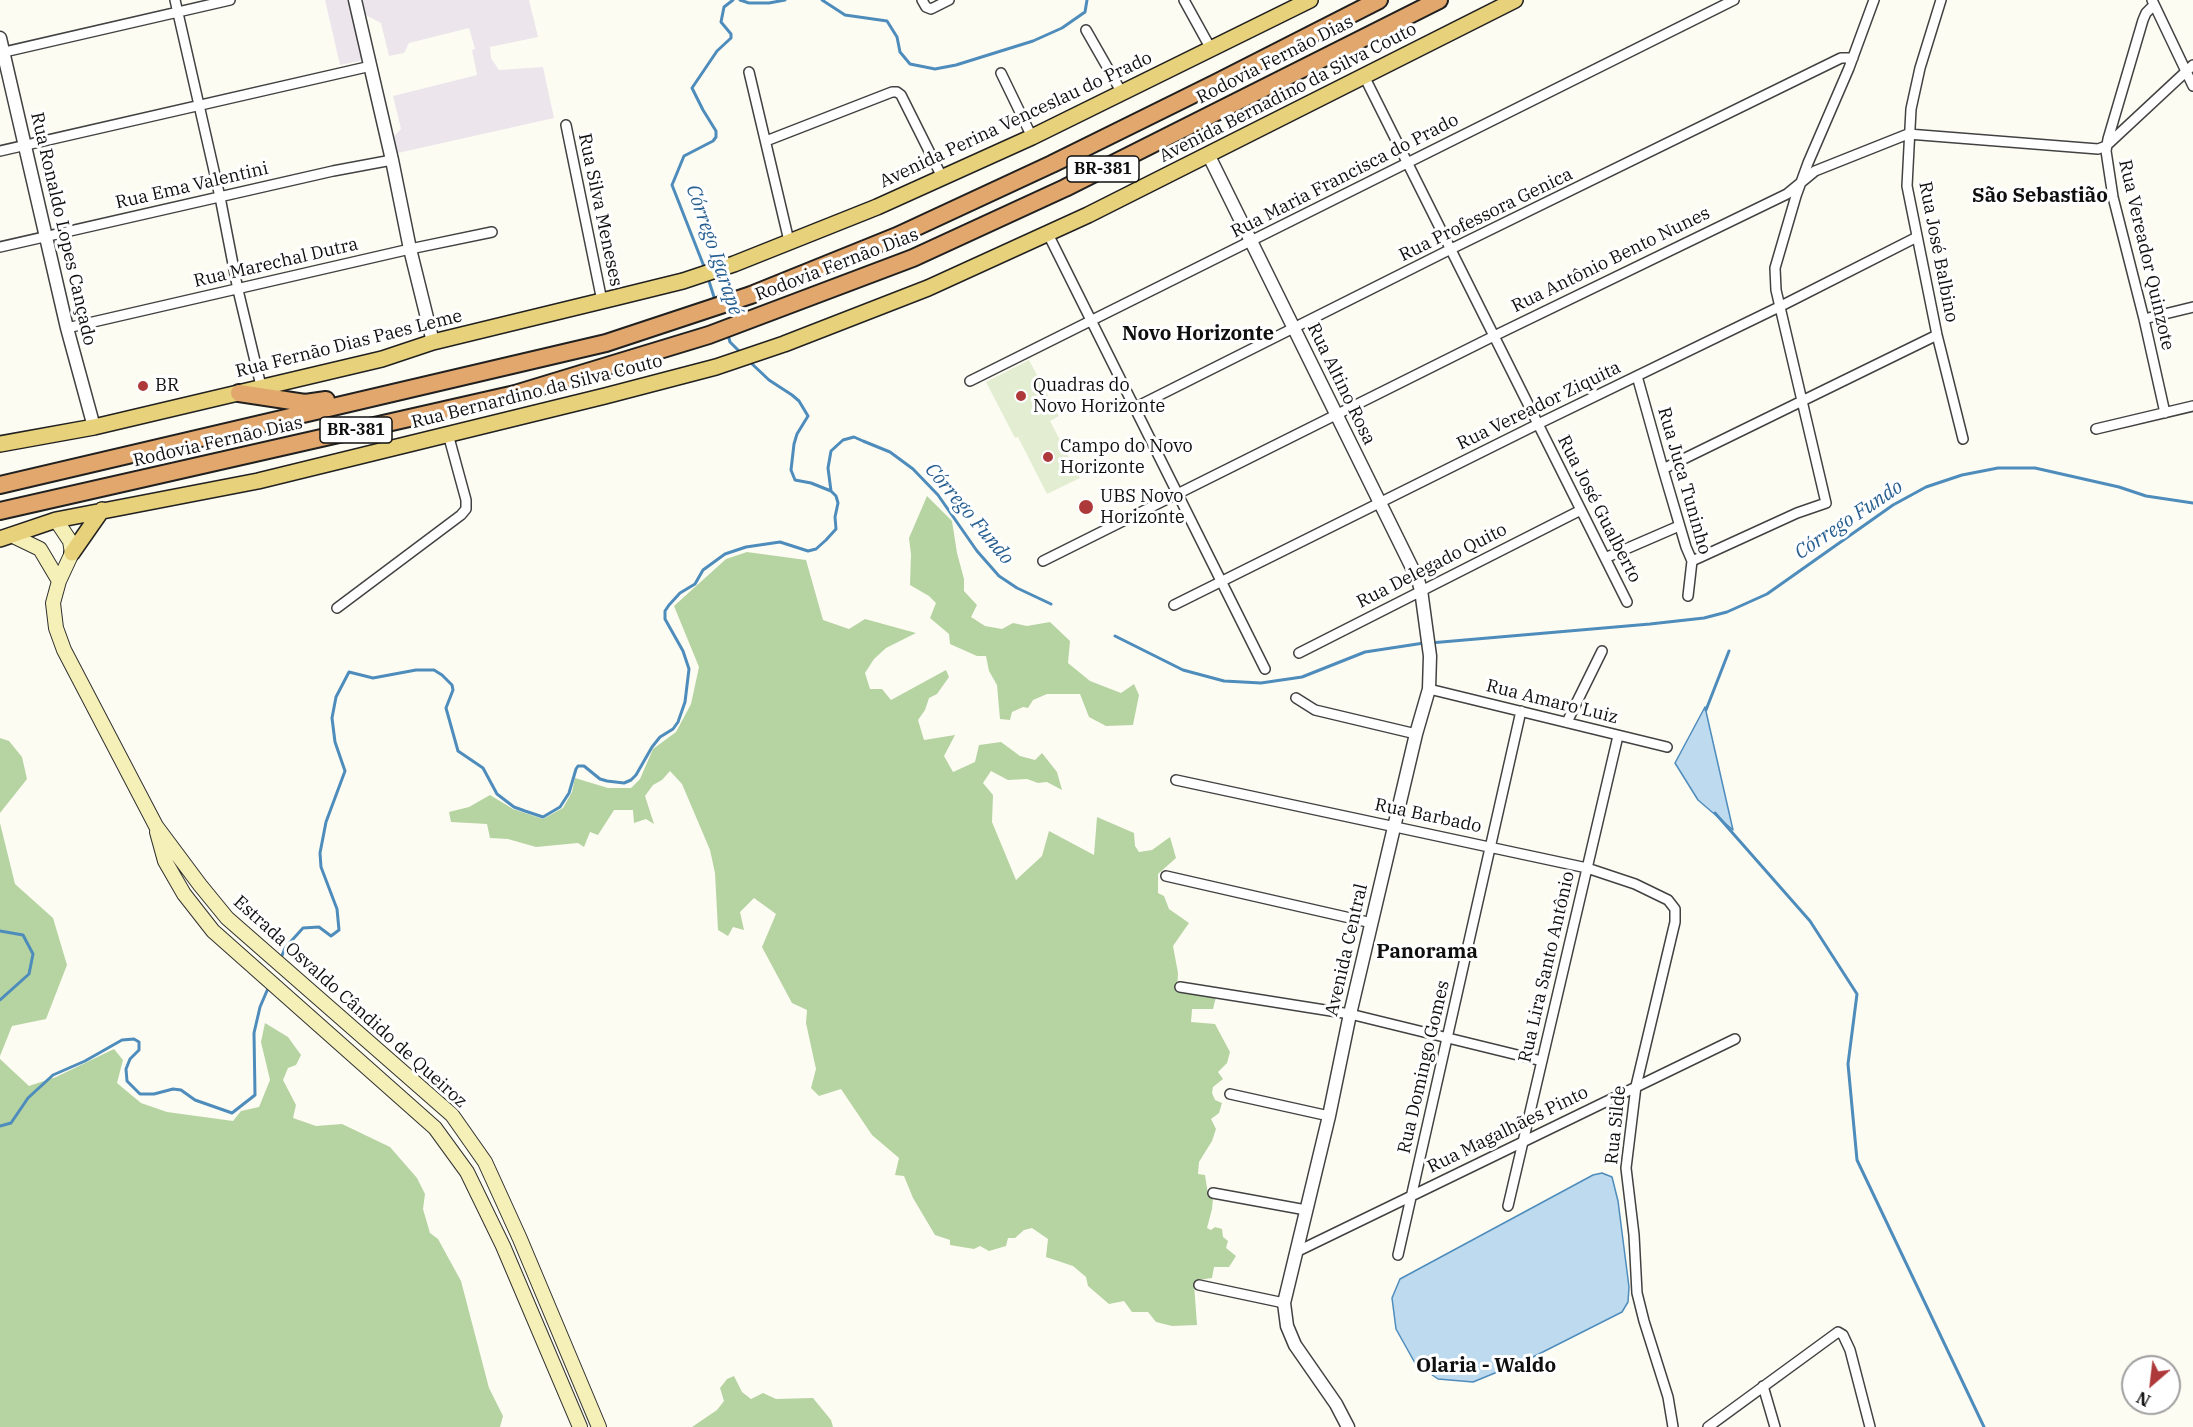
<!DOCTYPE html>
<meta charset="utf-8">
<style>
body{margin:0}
#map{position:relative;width:2193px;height:1427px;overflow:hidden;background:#fdfcf3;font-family:"IBM Plex Serif",serif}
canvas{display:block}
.north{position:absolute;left:2121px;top:1355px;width:60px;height:60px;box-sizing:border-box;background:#fff;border:2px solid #9f9f9f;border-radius:50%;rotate:208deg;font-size:16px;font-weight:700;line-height:24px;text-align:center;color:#0f0f0f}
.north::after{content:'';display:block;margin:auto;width:21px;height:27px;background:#ae393a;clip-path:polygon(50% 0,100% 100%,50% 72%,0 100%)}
</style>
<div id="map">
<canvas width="2193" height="1427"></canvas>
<div class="north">N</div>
</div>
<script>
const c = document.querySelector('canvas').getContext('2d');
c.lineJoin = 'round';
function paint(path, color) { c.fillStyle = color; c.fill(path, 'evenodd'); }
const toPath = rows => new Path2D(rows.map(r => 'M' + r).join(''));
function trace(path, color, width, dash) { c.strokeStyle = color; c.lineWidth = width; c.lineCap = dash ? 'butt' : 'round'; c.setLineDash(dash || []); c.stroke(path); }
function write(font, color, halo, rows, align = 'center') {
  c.font = font + ' "IBM Plex Serif",serif'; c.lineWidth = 6; c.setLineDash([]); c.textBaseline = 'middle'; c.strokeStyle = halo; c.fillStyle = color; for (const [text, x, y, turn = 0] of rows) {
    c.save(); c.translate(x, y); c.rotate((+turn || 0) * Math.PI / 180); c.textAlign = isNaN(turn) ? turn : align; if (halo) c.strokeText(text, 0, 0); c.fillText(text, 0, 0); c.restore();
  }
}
const industrial = toPath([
 [325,0,352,0,364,60,340,65],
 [361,0,529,0,538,37,490,47,491,58,499,70,543,67,554,118,398,153,394,136,401,129,393,96,477,75,472,50,475,49,469,28,409,43,404,53,389,56,381,23,364,14]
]);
const forest = toPath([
 [927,496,952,521,957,553,964,579,964,591,977,605,971,617,985,626,1002,629,1013,623,1027,626,1050,622,1070,641,1068,663,1090,681,1121,693,1134,684,1139,695,1133,725,1106,726,1089,717,1080,694,1047,694,1033,700,1028,708,1023,707,1012,712,1010,720,1000,719,997,685,989,671,986,656,977,656,950,644,949,634,930,618,936,603,929,596,910,585,911,554,909,538],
 [747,552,806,560,823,620,849,629,865,619,916,633,886,648,874,659,865,673,870,689,882,689,891,700,946,670,949,677,937,694,929,698,925,710,918,720,924,740,955,735,944,756,953,772,975,762,979,745,1001,742,1020,756,1035,760,1042,753,1057,772,1062,790,1047,782,1038,783,1027,779,1008,780,991,771,983,783,993,795,992,822,1016,880,1042,856,1049,831,1094,855,1097,817,1134,833,1135,846,1139,852,1152,850,1170,837,1176,858,1158,874,1158,893,1164,896,1169,909,1189,923,1173,946,1178,973,1177,990,1216,997,1213,1009,1192,1009,1191,1022,1215,1024,1230,1052,1227,1063,1218,1072,1223,1079,1213,1087,1212,1093,1215,1100,1222,1103,1219,1113,1211,1119,1216,1129,1212,1141,1199,1162,1198,1174,1205,1175,1208,1194,1213,1198,1212,1209,1207,1228,1211,1230,1215,1227,1222,1229,1223,1237,1228,1241,1226,1248,1236,1256,1229,1267,1214,1267,1212,1278,1199,1280,1194,1284,1197,1325,1172,1326,1156,1322,1148,1312,1132,1312,1124,1301,1109,1304,1088,1286,1086,1277,1073,1266,1046,1257,1048,1239,1032,1228,1024,1230,1015,1238,1008,1238,1006,1246,989,1251,980,1246,974,1249,950,1245,950,1240,935,1235,913,1198,904,1176,895,1175,899,1158,872,1135,841,1089,819,1096,811,1088,816,1069,806,1023,807,1010,792,1003,762,947,776,914,754,898,740,912,744,930,733,927,728,936,718,930,715,873,710,850,682,784,670,771,662,780,653,785,645,796,654,824,646,819,634,823,633,810,614,810,598,835,590,832,584,847,578,843,536,847,508,839,490,838,487,824,451,822,449,812,469,807,490,795,513,809,543,819,563,808,572,792,575,778,608,788,631,788,640,779,653,749,676,732,691,704,699,667,674,606,726,559],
 [0,738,9,741,22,757,27,779,0,813],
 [0,823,15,884,53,918,67,965,46,1019,12,1026,0,1056],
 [265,1023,288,1037,301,1055,296,1065,288,1068,283,1080,296,1105,293,1118,316,1126,342,1124,390,1147,417,1178,425,1194,423,1209,430,1233,438,1239,461,1281,489,1388,503,1416,500,1427,0,1427,0,1059,29,1086,56,1077,114,1049,123,1060,117,1083,141,1103,167,1112,233,1121,241,1111,259,1107,270,1080,261,1042],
 [734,1376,742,1392,751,1399,763,1393,776,1399,813,1398,831,1420,833,1427,680,1427,692,1427,717,1410,724,1401,720,1388,727,1379]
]);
const pitch = toPath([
 [1029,360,1059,416,1050,421,1080,478,1047,494,1018,437,1015,438,986,382]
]);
const water = toPath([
 [1705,707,1733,830,1698,800,1675,763,1705,707],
 [1602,1173,1612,1177,1618,1201,1629,1287,1628,1302,1622,1312,1529,1359,1473,1382,1438,1379,1415,1363,1396,1329,1392,1298,1400,1279,1593,1175,1602,1173]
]);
const stream = toPath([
 [740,0,749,3,769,3,785,0],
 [822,0,845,15,887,21,897,37,900,52,910,64,935,69,956,65,1033,41,1062,28,1085,12,1087,0],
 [705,269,672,185,684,156,713,141,716,137,716,131,703,110,692,88,717,51,731,38,731,34,721,22,724,7,733,0],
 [708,278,715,300],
 [728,335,730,342,741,353],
 [750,362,769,380,792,395,799,401,808,416,797,434,794,444,791,470,795,480,811,483,831,491],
 [1115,636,1183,670,1224,681,1261,683,1302,677,1365,652,1424,643],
 [1430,643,1650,624,1704,618,1727,612,1767,594,1893,505,1926,487,1962,475,1998,468,2035,468,2119,487,2146,496,2193,503],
 [1706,710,1729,651],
 [1715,813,1810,921,1857,994,1848,1064,1857,1160,1984,1427],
 [0,931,23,935,33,954,29,974,0,1000],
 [281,958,285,948,303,928,319,927,331,936,339,930,337,909,321,867,320,853,326,822,345,771,335,742,332,718,336,697,349,672,373,678,416,670,434,670,442,675,452,685,453,690,446,708,458,751,483,768,497,794,514,807,525,811,543,817,560,807,569,793,576,769,578,766,584,766,600,779,607,781,624,783,631,780,636,775,652,747,660,737,673,729,678,722,685,702,689,669,683,651,665,619,665,611,669,605,680,593,695,584,703,570,725,554,746,547,780,542,808,551,816,549,826,540,836,529,835,517,838,503,836,496,831,491,828,468,831,451,843,440,854,437,863,441,890,452,913,469,938,495,977,551,999,576,1017,588,1051,604],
 [0,1126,11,1123,28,1098,53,1075,85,1061,122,1040,134,1039,139,1042,139,1050,130,1059,126,1069,127,1081,140,1094,154,1094,173,1089,181,1090,195,1100,232,1113,255,1095,254,1033,260,1007,269,986]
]);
const minor = toPath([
 [175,0,220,197,238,290,261,386],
 [922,0,926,7,931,9,949,0],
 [1184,0,1211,49],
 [1941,0,1920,68,1911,109,1907,186,1937,335,1963,439],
 [2152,0,2193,86],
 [2154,5,2146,13,2143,20,2108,139,2106,151,2113,197,2144,319,2165,413],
 [1086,30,1122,93],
 [0,53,230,0],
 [749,72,789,241],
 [1001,73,1032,137],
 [1364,76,1627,602],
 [566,125,602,301],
 [766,141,892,92,897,92,901,95,942,177],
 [0,151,371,66],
 [1048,234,1265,669],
 [0,247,333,171,392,160],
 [2144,319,2193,307],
 [67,328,410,249,492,232],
 [1637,376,1663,469,1686,547,1692,561,1688,596],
 [970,381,1734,0],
 [1134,408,1451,249,1841,58,1853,58],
 [2096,429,2193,406],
 [1663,469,1937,335],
 [1605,558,1679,526],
 [1043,561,1494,336,1787,194,1815,171,1908,134,2098,149,2106,146,2193,65],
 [1692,561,1797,513,1826,503,1776,290,1775,268,1796,196,1808,163,1849,68,1874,0],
 [1174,605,1538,424,1781,306,1917,237],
 [337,608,461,515,466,509,466,500,448,434],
 [1299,653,1581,510],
 [1429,689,1667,747],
 [1296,698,1315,710,1416,734],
 [1567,722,1602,651],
 [1176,780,1587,868,1635,884,1668,900,1675,909,1675,922,1636,1086,1626,1168,1634,1235,1637,1293,1644,1321,1668,1397,1673,1427],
 [1166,876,1372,923],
 [1180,987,1350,1014,1542,1061],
 [1230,1094,1329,1116],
 [1213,1193,1306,1210],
 [1508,1206,1618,736],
 [1296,1252,1735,1039],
 [1398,1255,1521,711],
 [1199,1285,1284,1303],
 [1763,1386,1775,1427],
 [1708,1427,1838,1332,1843,1335,1850,1350,1870,1427]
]);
const tertiary = toPath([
 [355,0,392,160,410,249,433,342],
 [0,38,67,328,94,427],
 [1208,154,1418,580,1421,590,1430,656,1429,689,1416,734,1350,1014,1329,1116,1284,1303,1287,1326,1295,1345,1336,1404,1348,1427]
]);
const secondary = toPath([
 [56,520,70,541,72,553,59,581,53,603,56,628,64,650,156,826,200,885,227,918,452,1115,485,1162,520,1239,599,1427],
 [11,535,40,549,59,581],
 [157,832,165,861,184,894,213,931,435,1128,467,1172,503,1246,580,1427]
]);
const primary = toPath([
 [0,444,94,427,382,359,433,342,618,297,683,281,734,264,877,207,1032,137,1310,0],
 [0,539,56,520,258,481,605,396,716,367,784,344,928,288,1088,215,1515,0],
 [72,553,102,510]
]);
const motorway = toPath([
 [239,393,305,403,326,400],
 [0,485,606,343,751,295,897,236,1052,164,1216,83,1379,0],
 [0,511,515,394,709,335,913,258,1065,188,1439,0]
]);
const markers = [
 [143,386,6,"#ae393a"],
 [1021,396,6,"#ae393a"],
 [1048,457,6,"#ae393a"],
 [1086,507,8,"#ae393a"]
];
const shields = [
 [1103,169,72],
 [356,430,72]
];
const shieldNames = [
 ["BR-381",1103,169],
 ["BR-381",356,430]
];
const streetNames = [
 ["Rodovia Fernão Dias",1275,60,-27],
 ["Avenida Bernadino da Silva Couto",1288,93,-27],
 ["Avenida Perina Venceslau do Prado",1016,120,-25],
 ["Rua Maria Francisca do Prado",1345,176,-27],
 ["Rua Ema Valentini",192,186,-13],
 ["Rua Silva Meneses",600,210,78],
 ["Rua Professora Genica",1486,215,-26],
 ["Rua Ronaldo Lopes Cançado",63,229,77],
 ["Rua José Balbino",1938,252,79],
 ["Rua Vereador Quinzote",2146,255,77],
 ["Rua Antônio Bento Nunes",1611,260,-26],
 ["Rua Marechal Dutra",276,263,-13],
 ["Rodovia Fernão Dias",837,265,-21],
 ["Rua Fernão Dias Paes Leme",349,344,-14],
 ["Rua Altino Rosa",1341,384,64],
 ["Rua Bernardino da Silva Couto",537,392,-14],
 ["Rua Vereador Ziquita",1539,406,-26],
 ["Rodovia Fernão Dias",218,442,-13],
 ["Rua Juca Tuninho",1684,481,74],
 ["Rua José Gualberto",1599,509,63],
 ["Rua Delegado Quito",1432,566,-27],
 ["Rua Amaro Luiz",1552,702,14],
 ["Rua Barbado",1428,816,12],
 ["Avenida Central",1347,950,-77],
 ["Rua Lira Santo Antônio",1547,967,-77],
 ["Estrada Osvaldo Cândido de Queiroz",350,1002,42],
 ["Rua Domingo Gomes",1424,1067,-77],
 ["Rua Silde",1616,1125,-84],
 ["Rua Magalhães Pinto",1508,1130,-26]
];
const poiNames = [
 ["BR",155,386],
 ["Quadras do",1033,386],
 ["Novo Horizonte",1033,407],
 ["Campo do Novo",1060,447],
 ["Horizonte",1060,468],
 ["UBS Novo",1100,497],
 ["Horizonte",1100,518]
];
const neighbourhoodNames = [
 ["São Sebastião",2040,196],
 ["Novo Horizonte",1198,334],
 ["Panorama",1427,952],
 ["Olaria - Waldo",1486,1366]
];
const waterNames = [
 ["Córrego Igarapé",714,250,71],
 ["Córrego Fundo",969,514,50],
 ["Córrego Fundo",1849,520,-34]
];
paint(industrial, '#ece5ec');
paint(forest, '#b6d3a2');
paint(pitch, '#e2edd1');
paint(water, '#bedaef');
trace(water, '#4e8cbc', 1.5);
trace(stream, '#4e8cbc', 3);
trace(minor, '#424242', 12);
trace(tertiary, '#424242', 15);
trace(secondary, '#313131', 16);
trace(primary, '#202020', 18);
trace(motorway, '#202020', 20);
trace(minor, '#fff', 9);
trace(tertiary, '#fff', 12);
trace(secondary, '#f5f0b7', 14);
trace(primary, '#e7d17a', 15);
trace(motorway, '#e1a76d', 16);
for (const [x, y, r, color] of markers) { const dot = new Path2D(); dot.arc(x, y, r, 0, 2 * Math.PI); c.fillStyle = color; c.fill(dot); trace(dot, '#fff', 2); }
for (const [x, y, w] of shields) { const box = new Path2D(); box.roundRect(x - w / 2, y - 13, w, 26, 4.5); c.fillStyle = '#fff'; c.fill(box); trace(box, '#0f0f0f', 1.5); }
write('bold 16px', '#0f0f0f', null, shieldNames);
write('18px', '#0f0f0f', '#fff', streetNames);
write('18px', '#0f0f0f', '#fff', poiNames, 'left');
write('bold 20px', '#0f0f0f', '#fff', neighbourhoodNames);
write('italic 20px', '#285f91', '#fff', waterNames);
</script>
